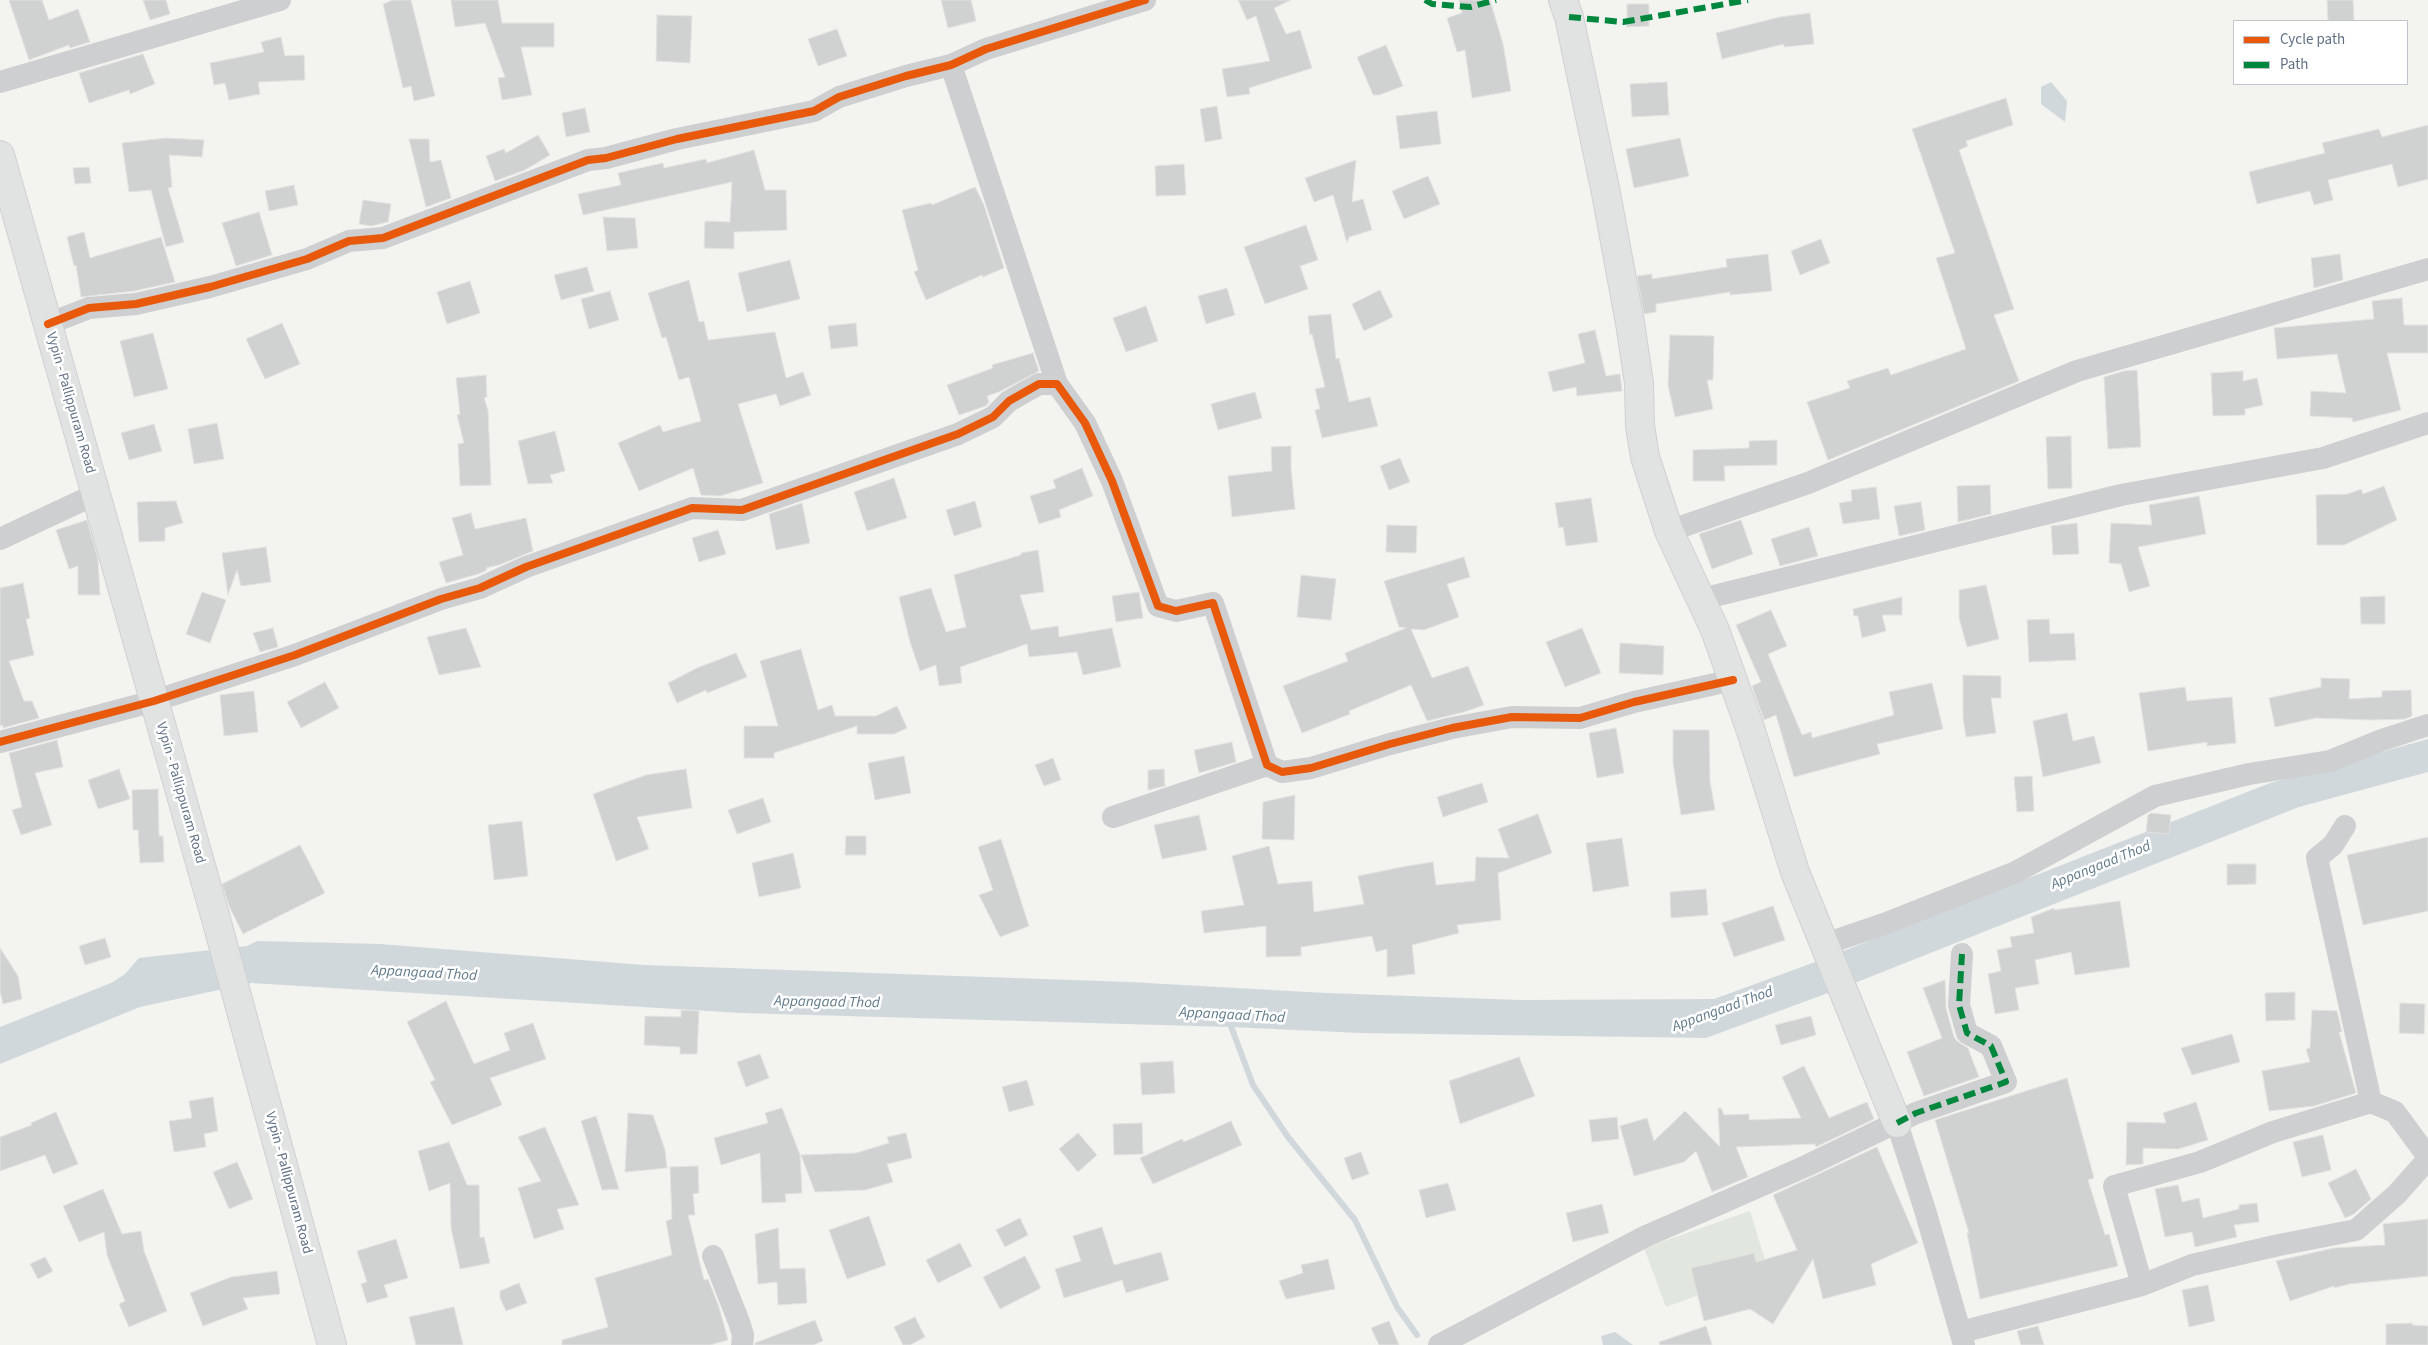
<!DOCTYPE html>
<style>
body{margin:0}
#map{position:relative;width:2428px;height:1345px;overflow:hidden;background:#f3f3f0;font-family:"Source Sans 3",sans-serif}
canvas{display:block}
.legend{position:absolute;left:2233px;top:20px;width:175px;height:65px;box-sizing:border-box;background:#fff;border:1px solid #bfc6ce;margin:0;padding:6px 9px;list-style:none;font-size:15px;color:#607084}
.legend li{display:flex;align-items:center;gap:10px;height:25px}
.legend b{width:25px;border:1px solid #bfc6ce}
</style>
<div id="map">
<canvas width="2428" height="1345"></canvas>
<ul class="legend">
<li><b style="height:6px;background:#e8590c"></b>Cycle path</li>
<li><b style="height:6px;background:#00873e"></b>Path</li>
</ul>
</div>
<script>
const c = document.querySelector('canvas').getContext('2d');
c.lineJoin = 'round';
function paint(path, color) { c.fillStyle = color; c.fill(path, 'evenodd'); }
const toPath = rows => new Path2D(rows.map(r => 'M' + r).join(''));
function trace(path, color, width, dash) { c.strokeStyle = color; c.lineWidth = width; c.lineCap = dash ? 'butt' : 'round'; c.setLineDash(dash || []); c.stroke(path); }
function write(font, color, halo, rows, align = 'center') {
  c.font = font + ' "Source Sans 3",sans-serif'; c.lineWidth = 5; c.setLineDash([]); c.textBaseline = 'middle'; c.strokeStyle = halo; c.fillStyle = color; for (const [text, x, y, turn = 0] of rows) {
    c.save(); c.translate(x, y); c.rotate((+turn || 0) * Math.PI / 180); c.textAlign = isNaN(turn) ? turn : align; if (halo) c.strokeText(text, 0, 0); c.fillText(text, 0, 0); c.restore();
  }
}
const green = toPath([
 [1750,1211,1768,1270,1666,1307,1644,1248]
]);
const water = toPath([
 [2051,82,2067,101,2065,122,2041,104,2041,87],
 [2428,739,2428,772,2299,807,1847,986,1706,1038,1360,1033,1231,1027,741,1013,251,983,140,1007,0,1064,0,1027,111,983,125,974,139,958,247,946,257,941,380,944,644,965,1129,982,1326,993,1521,1000,1714,999,1818,961,2270,783],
 [1615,1332,1633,1345,1603,1345,1601,1336]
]);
const stream = toPath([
 [1229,1021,1253,1085,1288,1137,1355,1220,1397,1307,1417,1335]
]);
const building = toPath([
 [9,0,42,0,49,20,78,9,90,42,70,48,69,45,29,60,9,0],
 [143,0,166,0,170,14,150,20,143,0],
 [393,0,411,0,435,96,414,101,411,86,403,88,383,4,393,0],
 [451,0,498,0,502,23,554,23,554,47,521,47,532,95,502,100,498,78,505,77,485,23,455,27,451,0],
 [941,0,971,0,976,21,948,28,941,0],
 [1238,0,1291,0,1274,8,1286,34,1300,30,1312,68,1249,88,1250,94,1227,97,1222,69,1270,61,1256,16,1247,20,1238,0],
 [1459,0,1490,0,1503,44,1511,91,1472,98,1465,50,1457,52,1447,18,1462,13,1459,0],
 [2327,0,2353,0,2354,21,2328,21,2327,0],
 [1627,4,1649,4,1649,26,1627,27,1627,4],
 [1810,13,1814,44,1784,47,1784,44,1722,59,1716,33,1780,17,1810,13],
 [657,15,692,16,690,63,656,61,657,15],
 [837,29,847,56,818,66,808,39,837,29],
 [281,37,285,56,304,55,305,80,258,82,260,94,229,100,225,83,214,85,210,63,264,52,261,42,281,37],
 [1386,45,1403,86,1379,95,1373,95,1357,57,1386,45],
 [143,54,155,84,130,94,129,90,89,103,79,73,143,54],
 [1667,82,1669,115,1632,117,1630,84,1667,82],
 [2006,98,2013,125,1966,141,1968,146,1959,150,2014,309,1994,315,2019,381,1828,460,1807,402,1850,388,1847,381,1888,368,1891,375,1966,349,1936,258,1955,253,1912,129,2006,98],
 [1217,106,1222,139,1205,142,1200,109,1217,106],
 [585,108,590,132,566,137,562,113,585,108],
 [1437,111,1441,144,1400,149,1396,116,1437,111],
 [2428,125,2428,179,2398,187,2392,164,2328,180,2333,200,2314,205,2310,191,2257,204,2249,172,2325,153,2322,143,2379,129,2382,137,2428,125],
 [538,135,550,155,525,170,495,181,486,156,504,149,506,153,538,135],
 [166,138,204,140,202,157,169,155,172,187,168,188,184,242,166,247,151,190,129,192,122,143,166,138],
 [1680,138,1689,176,1634,188,1626,149,1680,138],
 [409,139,429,139,430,162,441,160,451,198,426,207,409,139],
 [754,150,765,190,786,190,787,230,734,232,734,249,704,248,705,221,730,222,732,182,583,215,578,194,621,185,618,173,663,163,664,168,706,159,707,163,754,150],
 [1356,160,1352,202,1363,199,1372,230,1349,237,1347,243,1333,195,1314,202,1305,178,1356,160],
 [1184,164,1186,195,1156,196,1155,166,1184,164],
 [89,167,91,183,75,184,73,168,89,167],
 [1428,176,1440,204,1404,219,1392,191,1428,176],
 [294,185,298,205,269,211,265,191,294,185],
 [975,187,984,205,1004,268,983,277,982,275,926,300,914,272,918,270,902,210,931,203,932,205,975,187],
 [363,200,391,204,388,222,371,226,359,224,363,200],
 [259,212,272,255,236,266,222,223,259,212],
 [603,217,635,218,638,248,607,251,603,217],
 [1306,225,1318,260,1300,266,1308,289,1265,304,1244,247,1306,225],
 [84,232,90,258,161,237,175,282,134,291,81,297,76,265,74,266,67,237,84,232],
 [1821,239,1830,263,1800,275,1791,251,1821,239],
 [1768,254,1772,291,1730,295,1730,292,1656,304,1656,312,1644,314,1637,276,1652,274,1652,279,1727,267,1726,259,1768,254],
 [2340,254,2343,280,2314,288,2311,258,2340,254],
 [790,260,800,299,747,312,738,273,790,260],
 [587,267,594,291,561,300,554,275,587,267],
 [689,280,699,322,704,321,708,340,775,332,786,378,803,372,811,395,780,406,776,394,738,404,763,483,720,496,701,495,693,468,639,491,618,443,660,425,663,432,701,421,689,377,679,380,666,337,662,338,648,293,689,280],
 [470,281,480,313,447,324,437,292,470,281],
 [1227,288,1235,315,1206,324,1198,296,1227,288],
 [1380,290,1393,317,1364,331,1352,304,1380,290],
 [610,291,619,320,589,329,581,299,610,291],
 [2402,298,2404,325,2428,325,2428,353,2387,353,2401,410,2353,422,2352,418,2310,416,2311,391,2346,393,2337,354,2277,359,2274,328,2374,319,2372,301,2402,298],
 [1146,306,1158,341,1126,352,1113,318,1146,306],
 [1331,314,1336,359,1339,358,1349,402,1370,397,1378,426,1322,438,1315,410,1320,409,1315,389,1325,387,1312,334,1310,335,1308,316,1331,314],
 [282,323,300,364,265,379,246,339,282,323],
 [856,323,858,346,831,349,828,326,856,323],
 [1595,330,1606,376,1620,374,1622,391,1577,396,1576,387,1553,392,1548,372,1585,363,1578,334,1595,330],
 [153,333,168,389,134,397,120,341,153,333],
 [1670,335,1714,336,1713,380,1707,380,1713,409,1675,417,1668,385,1670,335],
 [1033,353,1039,371,999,392,987,396,989,402,986,406,959,415,947,385,993,368,992,365,1033,353],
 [2137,370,2141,447,2108,449,2104,377,2124,371,2137,370],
 [2243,371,2243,381,2257,378,2263,405,2245,409,2245,415,2213,416,2211,373,2243,371],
 [486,375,487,397,484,398,488,410,491,485,460,486,458,444,464,443,457,415,460,414,456,378,486,375],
 [1255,392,1262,418,1218,430,1211,404,1255,392],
 [217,423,224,459,194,464,188,429,217,423],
 [154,424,162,451,129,460,121,433,154,424],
 [555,431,565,471,550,475,553,483,528,484,518,441,555,431],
 [2071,436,2072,488,2048,489,2046,437,2071,436],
 [1777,440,1777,465,1724,466,1725,481,1693,481,1693,450,1749,448,1749,441,1777,440],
 [1291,446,1291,468,1295,509,1232,517,1228,476,1272,471,1271,447,1291,446],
 [1400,458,1410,482,1389,490,1380,466,1400,458],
 [1082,468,1093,496,1059,510,1061,517,1039,524,1030,496,1056,488,1053,480,1082,468],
 [894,478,907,518,867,531,854,492,894,478],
 [1990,485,1991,514,1958,522,1957,486,1990,485],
 [2384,486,2397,520,2344,545,2317,545,2316,495,2348,494,2361,489,2363,494,2384,486],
 [1876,487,1880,519,1843,524,1839,503,1852,501,1851,490,1876,487],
 [2199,496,2206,534,2138,547,2150,586,2129,592,2121,564,2109,563,2111,523,2152,525,2149,505,2199,496],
 [1591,498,1598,542,1566,546,1563,527,1559,528,1555,503,1591,498],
 [176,501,183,523,165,528,165,541,139,542,137,502,176,501],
 [975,501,982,527,954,536,946,510,975,501],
 [1921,502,1925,530,1899,536,1894,506,1921,502],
 [802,503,810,543,776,550,769,514,802,503],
 [471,513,475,529,526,518,533,551,499,565,486,568,487,570,478,574,446,583,439,562,463,555,452,518,471,513],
 [87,520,98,559,100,595,78,595,78,566,69,569,56,530,87,520],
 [1741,520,1753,554,1712,569,1699,534,1741,520],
 [2077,523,2079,554,2053,555,2051,526,2077,523],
 [1387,525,1417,526,1416,553,1386,552,1387,525],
 [1809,527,1818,556,1780,566,1771,539,1809,527],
 [718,530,726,554,699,562,692,538,718,530],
 [266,547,271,582,241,586,237,570,228,595,222,553,266,547],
 [1038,550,1044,592,1020,595,1031,630,1058,626,1059,637,1112,628,1121,667,1083,675,1077,652,1029,657,1027,644,960,667,962,683,939,686,936,665,920,671,910,642,899,597,931,588,946,632,966,627,954,575,1021,555,1021,553,1038,550],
 [1464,557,1470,577,1447,584,1459,617,1424,630,1411,629,1432,678,1468,666,1484,705,1464,712,1427,721,1411,685,1349,711,1350,714,1302,733,1283,686,1348,661,1345,653,1406,628,1399,627,1384,581,1464,557],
 [1301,575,1336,579,1331,620,1297,617,1301,575],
 [23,583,30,618,26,619,34,655,9,661,24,701,32,701,39,718,3,728,3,725,0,726,0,588,23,583],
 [1986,585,1999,639,1967,647,1959,618,1959,590,1986,585],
 [202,592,226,600,210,643,186,634,202,592],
 [1139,592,1143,618,1116,622,1112,596,1139,592],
 [2385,596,2385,624,2361,624,2360,597,2385,596],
 [1902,597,1902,615,1882,615,1886,631,1862,638,1858,616,1854,616,1853,609,1902,597],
 [1771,610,1787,646,1768,654,1802,735,1811,732,1812,738,1894,715,1889,692,1932,683,1943,729,1877,744,1880,754,1794,777,1776,715,1764,720,1760,709,1752,686,1761,682,1736,625,1771,610],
 [2049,619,2050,634,2074,633,2076,660,2029,662,2027,620,2049,619],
 [273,628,278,647,260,652,253,633,273,628],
 [466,628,481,667,439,675,427,637,466,628],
 [1582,628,1601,673,1565,687,1546,642,1582,628],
 [1620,643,1664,646,1663,675,1619,673,1620,643],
 [801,649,818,710,832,705,835,716,876,716,897,706,907,728,894,734,857,734,857,726,774,753,774,758,744,758,744,726,778,726,760,661,801,649],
 [736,653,747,677,707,693,706,690,677,703,668,683,697,668,736,653],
 [1963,675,2001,676,2001,698,1991,698,1996,733,1966,737,1963,717,1963,675],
 [2321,678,2350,679,2349,699,2382,697,2382,691,2411,690,2412,716,2405,719,2371,720,2316,718,2275,727,2269,698,2321,687,2321,678],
 [325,682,339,708,301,728,287,702,325,682],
 [2185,687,2187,701,2232,697,2236,743,2207,746,2207,742,2148,751,2139,693,2185,687],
 [254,691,258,732,224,736,220,695,254,691],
 [2067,713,2073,741,2094,736,2101,763,2043,777,2033,721,2067,713],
 [1616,728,1624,773,1597,778,1589,733,1616,728],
 [1673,730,1709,730,1710,781,1715,810,1681,815,1673,763,1673,730],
 [57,740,63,767,35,773,52,825,21,835,12,810,22,807,9,753,57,740],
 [1232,742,1236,762,1199,773,1194,750,1232,742],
 [904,756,911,793,875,800,868,763,904,756],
 [1053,758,1061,780,1044,786,1035,765,1053,758],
 [119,769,130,799,98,809,88,780,119,769],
 [686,769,692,808,637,817,649,849,616,861,593,794,646,775,686,769],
 [1164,769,1165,786,1148,790,1148,770,1164,769],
 [2032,776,2034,811,2017,812,2014,777,2032,776],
 [1482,783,1488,802,1443,817,1437,797,1482,783],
 [158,789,159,836,163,836,164,862,140,863,138,830,133,830,132,790,158,789],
 [1295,795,1294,840,1262,839,1263,802,1295,795],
 [763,798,771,822,737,834,728,810,763,798],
 [2151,813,2171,815,2169,834,2146,832,2148,815,2151,813],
 [1538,814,1552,853,1498,873,1501,920,1457,925,1459,933,1412,945,1415,974,1387,977,1387,949,1376,952,1372,936,1301,947,1301,956,1266,957,1266,926,1204,933,1201,911,1244,905,1232,856,1269,846,1278,884,1312,881,1314,912,1364,904,1358,876,1407,866,1433,862,1436,885,1475,881,1476,857,1509,858,1498,829,1538,814],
 [1199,815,1207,850,1162,859,1154,825,1199,815],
 [522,821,528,876,494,880,488,825,522,821],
 [846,836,866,836,866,855,845,855,846,836],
 [2428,837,2428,911,2363,925,2347,855,2428,837],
 [1622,838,1629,886,1593,892,1586,843,1622,838],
 [1001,839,1029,926,1000,937,979,895,993,890,978,847,1001,839],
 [300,845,325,893,243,934,229,906,222,884,300,845],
 [793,853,801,888,759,897,752,863,793,853],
 [2227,864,2256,864,2256,884,2227,885,2227,864],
 [1706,889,1708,915,1671,918,1670,892,1706,889],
 [2120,901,2130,967,2075,975,2071,952,2035,960,2039,984,2015,988,2019,1010,1995,1014,1988,974,2001,971,1997,950,2012,947,2010,937,2034,933,2031,917,2054,908,2054,910,2120,901],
 [1773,906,1785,940,1734,957,1722,923,1773,906],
 [105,938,111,957,85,965,79,946,105,938],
 [0,948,18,976,22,999,3,1004,0,991,0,948],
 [1945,980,1946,1008,1954,1037,1957,1041,1968,1048,1979,1077,1924,1096,1907,1052,1942,1038,1923,988,1945,980],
 [2295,992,2295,1020,2266,1021,2265,993,2295,992],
 [446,1001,474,1064,510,1050,504,1033,533,1023,546,1059,490,1078,502,1105,452,1125,430,1082,435,1080,407,1022,446,1001],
 [2400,1003,2425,1004,2424,1034,2399,1033,2400,1003],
 [681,1010,699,1011,697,1054,680,1054,680,1047,644,1045,645,1016,681,1017,681,1010],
 [2312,1010,2337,1011,2342,1032,2339,1032,2356,1093,2314,1106,2269,1111,2262,1071,2310,1062,2306,1049,2310,1048,2312,1010],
 [1811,1016,1816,1035,1781,1045,1775,1025,1811,1016],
 [2232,1034,2240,1062,2192,1075,2181,1048,2232,1034],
 [760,1054,769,1078,746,1087,737,1062,760,1054],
 [1519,1057,1535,1096,1460,1124,1449,1081,1519,1057],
 [1173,1061,1175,1093,1142,1095,1140,1063,1173,1061],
 [1804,1066,1829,1118,1867,1102,1874,1119,1816,1147,1815,1144,1736,1147,1748,1177,1712,1192,1696,1151,1684,1162,1634,1176,1620,1126,1647,1118,1654,1141,1685,1111,1720,1147,1718,1108,1721,1108,1724,1115,1749,1114,1749,1120,1801,1118,1782,1077,1804,1066],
 [2067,1078,2094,1178,2088,1180,2105,1235,2109,1234,2118,1266,1980,1299,1967,1233,1969,1233,1935,1120,2067,1078],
 [1027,1080,1034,1105,1009,1112,1002,1087,1027,1080],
 [213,1097,218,1131,204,1134,206,1147,174,1152,169,1121,192,1118,189,1101,213,1097],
 [2196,1102,2208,1140,2178,1149,2143,1148,2143,1164,2126,1165,2127,1122,2166,1123,2163,1113,2196,1102],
 [782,1108,800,1155,802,1193,785,1194,786,1202,762,1203,760,1153,721,1165,714,1138,768,1123,765,1113,782,1108],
 [56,1112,78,1164,53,1174,45,1155,0,1171,0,1137,32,1125,31,1123,56,1112],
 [628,1113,653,1115,665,1150,667,1168,625,1172,628,1113],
 [596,1116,619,1189,602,1190,581,1121,596,1116],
 [1617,1117,1619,1139,1592,1142,1589,1120,1617,1117],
 [1231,1121,1242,1145,1153,1184,1140,1158,1182,1139,1184,1142,1231,1121],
 [1142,1123,1143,1154,1114,1155,1113,1124,1142,1123],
 [545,1127,579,1205,557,1209,564,1229,534,1239,518,1188,541,1181,518,1137,545,1127],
 [906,1133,912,1158,887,1164,893,1182,865,1190,815,1192,801,1155,856,1153,889,1143,887,1137,906,1133],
 [1078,1133,1097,1155,1078,1172,1059,1149,1078,1133],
 [2323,1135,2331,1170,2302,1177,2293,1142,2323,1135],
 [449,1142,467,1185,479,1185,480,1238,484,1237,490,1263,460,1269,451,1228,450,1183,429,1191,418,1151,449,1142],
 [1877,1147,1918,1243,1871,1264,1876,1285,1823,1299,1813,1259,1773,1324,1750,1309,1704,1321,1691,1268,1754,1253,1756,1262,1797,1250,1773,1195,1877,1147],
 [1361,1152,1369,1174,1352,1180,1344,1158,1361,1152],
 [237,1162,253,1199,229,1209,213,1172,237,1162],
 [698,1166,699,1193,693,1194,695,1215,688,1215,704,1280,708,1279,719,1307,728,1340,710,1345,562,1345,562,1340,608,1327,595,1278,672,1255,666,1221,672,1219,670,1167,698,1166],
 [2356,1169,2371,1199,2354,1214,2345,1218,2328,1183,2356,1169],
 [1448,1183,1456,1210,1426,1218,1419,1190,1448,1183],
 [2178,1185,2182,1202,2199,1198,2203,1218,2239,1209,2239,1205,2257,1203,2259,1222,2234,1225,2237,1237,2195,1247,2192,1232,2165,1237,2155,1189,2178,1185],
 [103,1189,122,1234,141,1231,144,1251,167,1311,129,1327,119,1304,125,1301,107,1255,104,1232,79,1242,63,1206,103,1189],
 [1602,1204,1609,1233,1573,1242,1566,1213,1602,1204],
 [869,1216,886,1265,847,1279,829,1230,869,1216],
 [1020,1218,1028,1235,1005,1247,996,1230,1020,1218],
 [2428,1219,2428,1276,2349,1284,2334,1288,2334,1286,2290,1301,2276,1261,2334,1248,2385,1245,2383,1224,2428,1219],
 [1102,1227,1114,1265,1161,1252,1169,1280,1126,1293,1122,1280,1064,1298,1055,1269,1081,1261,1073,1236,1102,1227],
 [778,1228,780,1269,805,1268,807,1303,778,1305,777,1282,758,1284,755,1234,778,1228],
 [396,1239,408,1278,384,1285,388,1297,367,1303,361,1284,367,1282,357,1251,396,1239],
 [960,1243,972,1266,938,1283,926,1260,960,1243],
 [1025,1256,1041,1288,1000,1309,983,1277,1025,1256],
 [45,1257,53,1271,38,1279,30,1264,45,1257],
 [1328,1259,1335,1289,1286,1299,1279,1281,1303,1273,1301,1265,1328,1259],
 [277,1271,280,1294,243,1298,248,1309,203,1326,190,1293,231,1277,277,1271],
 [519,1283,527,1303,506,1311,500,1298,500,1291,519,1283],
 [2208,1285,2215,1321,2189,1327,2182,1290,2208,1285],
 [454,1307,463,1345,416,1345,409,1317,454,1307],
 [915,1317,925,1337,910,1345,903,1345,894,1327,915,1317],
 [815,1320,823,1341,813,1345,755,1345,755,1343,815,1320],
 [1389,1321,1399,1345,1379,1345,1371,1328,1389,1321],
 [2412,1323,2412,1325,2428,1326,2428,1345,2386,1345,2386,1324,2412,1323],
 [1706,1326,1712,1345,1660,1345,1659,1342,1706,1326],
 [2038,1326,2044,1345,2021,1345,2017,1331,2038,1326]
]);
const minor = toPath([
 [951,65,1057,384],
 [0,82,280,0],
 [48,324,89,308,136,304,210,287,307,259,349,241,383,238,588,160,606,158,677,139,814,111,839,97,906,76,951,65,986,49,1145,0],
 [1669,531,1808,483,2077,371,2428,269],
 [0,539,96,494],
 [1702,599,2121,495,2323,458,2428,423],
 [0,742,154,701,295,655,441,599,480,588,526,567,692,508,742,510,958,434,993,417,1009,401,1039,384,1057,384,1085,423,1112,481,1158,606,1176,611,1213,603,1267,765,1282,772,1311,768,1390,744,1452,728,1512,717,1580,718,1634,702,1733,680],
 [1113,817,1267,765],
 [1830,955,1834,941,1884,924,2016,872,2155,796,2249,774,2330,761,2382,740,2428,725],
 [2371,1102,2395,1112,2428,1157],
 [1897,1123,1925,1210,1964,1345],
 [713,1256,739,1322,743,1335,742,1345],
 [2142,1285,2192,1265,2279,1245,2356,1230,2397,1194,2428,1159],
 [1961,1332,2142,1285,2114,1186,2200,1162,2273,1132,2371,1102,2317,858,2333,845,2345,826],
 [1439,1345,1644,1237,1806,1166,1916,1113,2006,1082,1991,1046,1967,1033,1959,1005,1962,954]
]);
const major = toPath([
 [1563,0,1569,17,1606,193,1630,323,1639,383,1640,426,1645,457,1669,531,1715,630,1751,731,1795,872,1897,1123],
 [0,155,216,919,332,1345]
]);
const quiet = toPath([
 [1425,0,1432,4,1470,7,1496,0],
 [1569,17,1623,22,1748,0],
 [1897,1123,1916,1113,2006,1082,1991,1046,1967,1033,1959,1005,1962,954]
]);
const cycleway = toPath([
 [48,324,89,308,136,304,210,287,307,259,349,241,383,238,588,160,606,158,677,139,814,111,839,97,906,76,951,65,986,49,1145,0],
 [0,742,154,701,295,655,441,599,480,588,526,567,692,508,742,510,958,434,993,417,1009,401,1039,384,1057,384,1085,423,1112,481,1158,606,1176,611,1213,603,1267,765,1282,772,1311,768,1390,744,1452,728,1512,717,1580,718,1634,702,1733,680]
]);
const streetNames = [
 ["Vypin - Pallippuram Road",70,403,74],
 ["Vypin - Pallippuram Road",180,793,74],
 ["Vypin - Pallippuram Road",288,1183,75]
];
const waterNames = [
 ["Appangaad Thod",2101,866,-22],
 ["Appangaad Thod",424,974,3],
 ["Appangaad Thod",827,1003,1],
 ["Appangaad Thod",1723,1010,-20],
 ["Appangaad Thod",1232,1016,3]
];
paint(green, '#e1e6de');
paint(water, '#d1d8dc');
trace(stream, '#d1d8dc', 6);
paint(building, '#d0d2d2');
trace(building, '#e2e2e0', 1);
trace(major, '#cfd0d1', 30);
trace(minor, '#cecfd0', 22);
trace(major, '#e1e2e2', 28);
trace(quiet, '#00873e', 6, [12, 6]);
trace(cycleway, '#e8590c', 8);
write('14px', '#607084', '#fff', streetNames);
write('italic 15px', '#607989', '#fff', waterNames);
</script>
